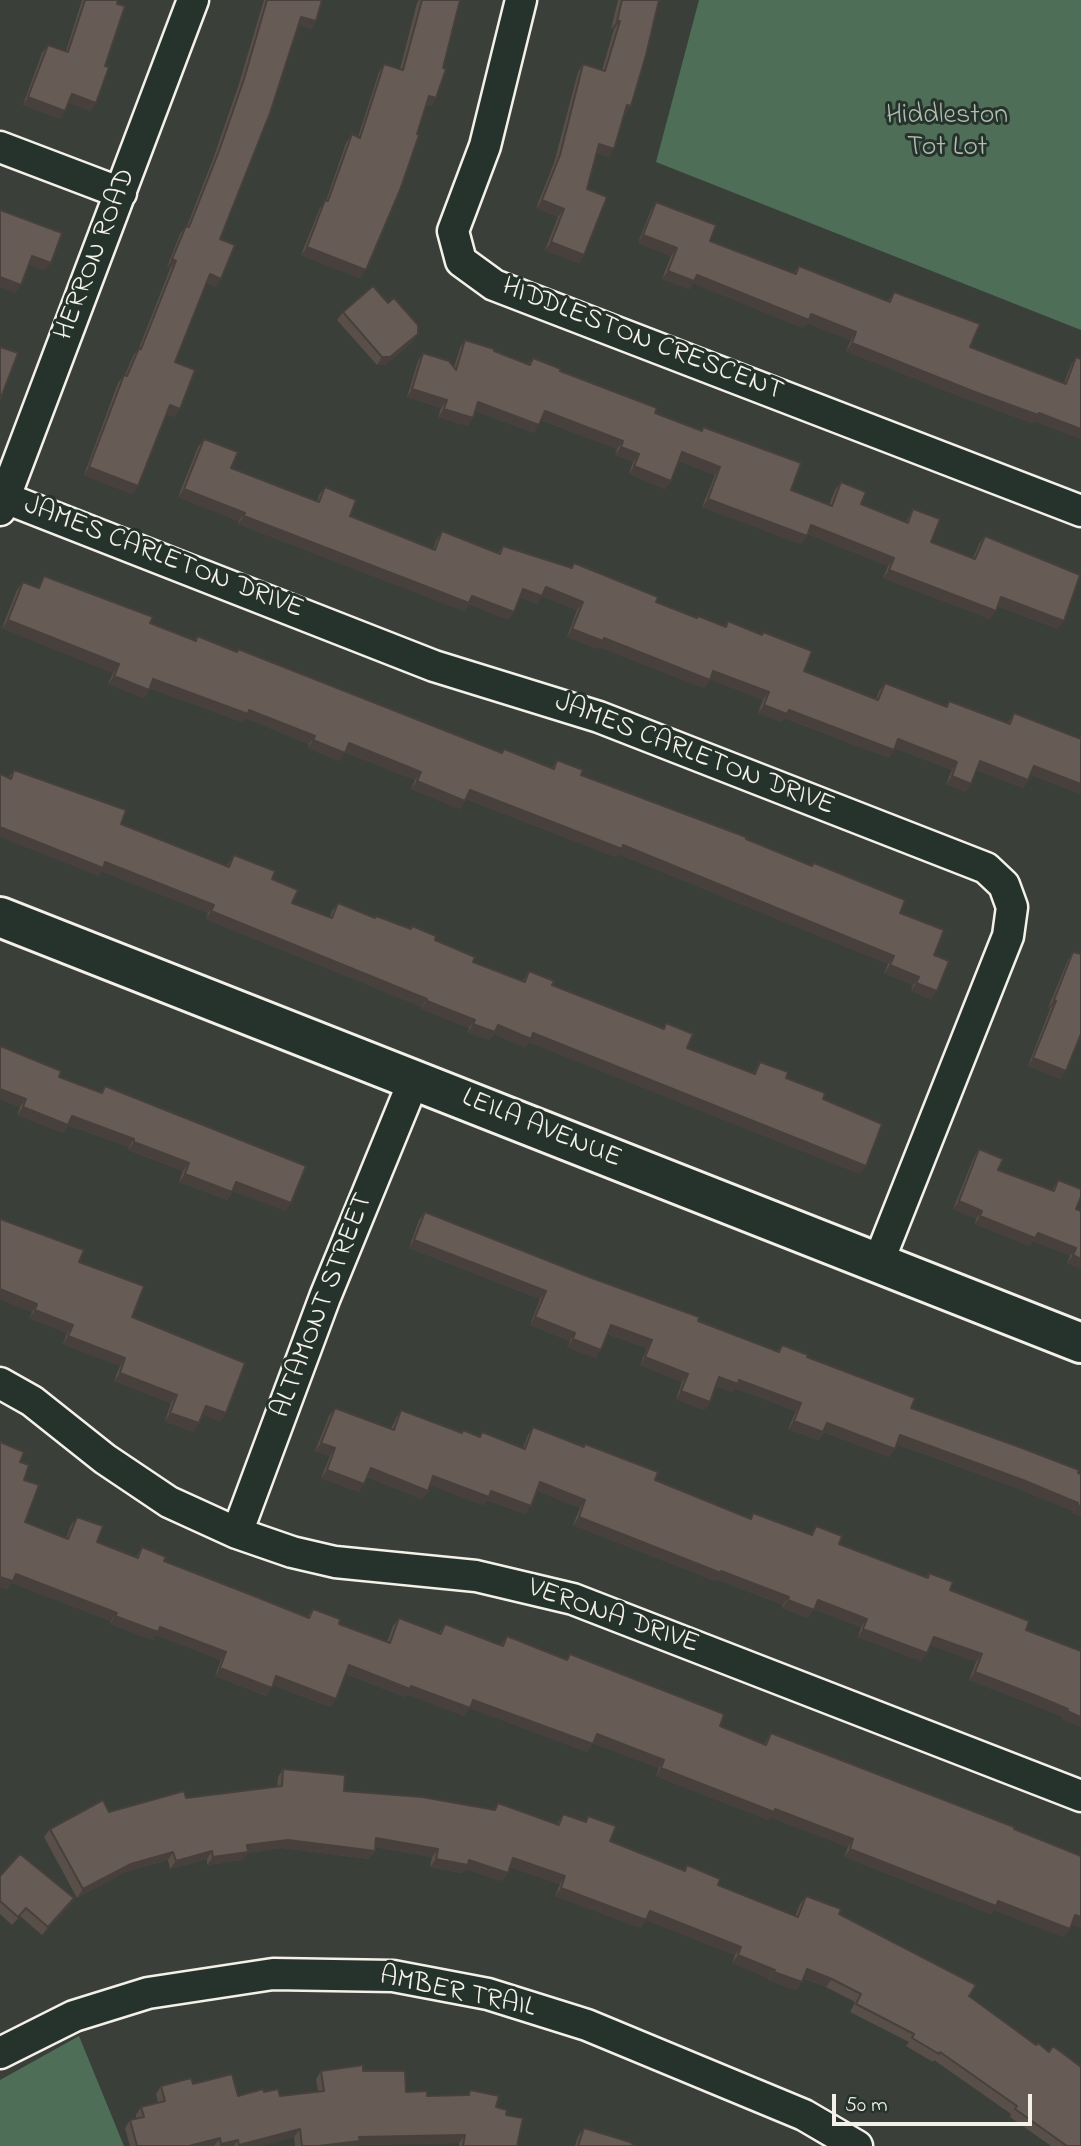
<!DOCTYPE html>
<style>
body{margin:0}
#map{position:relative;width:1081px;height:2146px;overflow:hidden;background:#3a3f39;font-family:"Indie Flower",sans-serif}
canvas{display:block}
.scale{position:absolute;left:832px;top:2094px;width:200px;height:32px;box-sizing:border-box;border:4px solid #f4f1e8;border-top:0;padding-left:9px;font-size:21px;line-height:24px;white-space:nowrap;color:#f4f1e8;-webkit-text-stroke:5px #26332d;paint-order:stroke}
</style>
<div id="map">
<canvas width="1081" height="2146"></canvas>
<div class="scale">50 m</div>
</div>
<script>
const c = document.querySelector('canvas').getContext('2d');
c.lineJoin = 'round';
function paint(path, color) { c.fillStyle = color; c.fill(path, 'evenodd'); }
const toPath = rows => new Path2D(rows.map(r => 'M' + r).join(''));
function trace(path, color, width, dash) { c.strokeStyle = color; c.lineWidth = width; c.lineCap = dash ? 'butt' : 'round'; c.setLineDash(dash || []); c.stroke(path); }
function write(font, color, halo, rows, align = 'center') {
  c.font = font + ' "Indie Flower",sans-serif'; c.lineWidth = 6; c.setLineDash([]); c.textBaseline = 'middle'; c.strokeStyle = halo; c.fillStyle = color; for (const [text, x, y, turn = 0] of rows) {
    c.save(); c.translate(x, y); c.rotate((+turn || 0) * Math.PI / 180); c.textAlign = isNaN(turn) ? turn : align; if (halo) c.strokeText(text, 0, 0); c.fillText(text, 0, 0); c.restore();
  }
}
const green = toPath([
 [699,0,1081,0,1081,330,656,162],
 [79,2036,124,2146,0,2146,0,2080]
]);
const minor = toPath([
 [521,0,485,146,453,231,461,261,494,285,1081,511],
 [0,147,121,193],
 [0,496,434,666,599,717,986,868,1004,885,1012,907,1008,936,878,1263],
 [0,510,193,0],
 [0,1383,32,1401,105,1459,169,1502,237,1533,292,1552,335,1562,476,1576,573,1599,1081,1796],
 [237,1533,325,1297,414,1080],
 [0,2053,74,2016,148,1993,273,1974,393,1976,488,1994,587,2025,804,2115,857,2146]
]);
const tertiary = toPath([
 [0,917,1081,1343]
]);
const wall = toPath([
 [82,0,118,0,105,66,96,103,90,111,69,102,65,111,60,119,23,105,42,53,48,45,66,51],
 [264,0,322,0,316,21,311,29,298,25,220,239,216,287,206,283,175,362,175,417,166,414,132,494,84,475,118,383,124,375,125,375,133,356,139,348,170,269,167,267,180,234,186,226,187,226,213,159,238,87],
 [419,0,460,0,443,68,436,98,431,106,426,105,360,278,301,255,320,208,326,201,346,143,352,134,358,137,379,72,384,64,400,69,417,3],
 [618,0,659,0,626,114,624,114,609,157,597,153,587,189,584,255,579,263,545,250,558,217,536,208,554,163,578,72,583,64,602,70,614,29,611,29],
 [656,202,710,241,794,273,799,266,888,301,894,292,970,347,1064,383,1071,365,1076,357,1081,439,1034,421,1032,423,969,400,846,351,851,340,807,323,803,328,693,283,689,289,662,279,671,256,638,243,651,210],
 [388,303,412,342,385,365,377,365,337,320,343,312],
 [465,340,528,364,533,358,560,371,655,413,701,431,703,427,791,490,829,505,835,490,841,482,861,504,906,522,913,509,931,542,973,558,979,544,985,536,1058,629,998,606,990,619,883,578,888,566,808,534,801,544,702,507,715,475,679,461,671,481,665,489,629,474,633,462,615,455,617,449,541,420,534,433,475,411,468,426,438,417,441,408,407,397,418,361,423,353,454,367,460,348],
 [204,439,231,468,317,501,319,495,325,487,350,516,433,549,437,539,442,531,498,553,503,546,571,567,574,563,656,602,697,618,724,627,728,621,761,634,763,632,804,671,876,699,879,691,885,683,945,707,949,701,1008,723,1014,713,1080,738,1081,736,1081,794,1031,775,1023,788,977,770,966,792,946,784,952,770,895,748,889,758,784,718,782,722,758,713,763,700,710,679,704,688,599,647,598,649,567,637,577,610,542,596,537,604,520,597,514,612,508,620,469,604,464,611,238,524,239,521,178,497,198,447],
 [44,576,150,623,194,640,197,636,501,752,504,749,552,768,557,760,581,775,812,866,814,863,900,913,934,955,931,999,911,991,913,985,884,973,888,964,618,854,616,857,466,799,460,809,411,789,415,780,345,752,339,761,308,748,309,744,245,718,242,722,150,688,144,698,108,684,113,673,2,628,17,590,23,582,37,588],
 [14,770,121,824,227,866,234,855,272,879,292,903,330,918,332,911,338,903,375,918,410,929,412,926,473,962,523,981,529,971,552,985,662,1029,666,1023,687,1048,753,1074,760,1062,823,1099,860,1174,529,1042,525,1047,494,1034,489,1040,468,1032,469,1028,421,1009,422,1007,206,919,208,913,101,871,98,876,8,778],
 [1073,952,1061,1079,1028,1066,1050,1009,1048,1008,1068,960],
 [59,1077,101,1093,105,1086,286,1211,233,1191,227,1200,179,1182,183,1171,128,1150,129,1147,68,1125,63,1133,17,1115,20,1107,0,1099],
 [979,1149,998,1170,1052,1190,1058,1180,1076,1209,1081,1211,1081,1269,1067,1263,1070,1256,1033,1241,1030,1246,975,1224,976,1219,953,1209,974,1157],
 [425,1212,777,1351,782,1345,911,1408,1078,1473,1081,1516,1072,1513,1073,1511,1017,1488,897,1444,889,1457,824,1432,818,1440,788,1429,796,1411,734,1388,732,1392,716,1386,710,1402,704,1410,676,1399,682,1382,640,1365,647,1348,607,1334,596,1358,567,1347,570,1341,530,1325,540,1299,409,1248,419,1220],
 [0,1219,79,1262,226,1413,220,1421,202,1414,199,1423,193,1432,165,1421,171,1403,114,1381,120,1366,63,1344,67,1333,29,1318,32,1312,0,1299],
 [335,1408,391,1429,396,1418,401,1410,462,1433,463,1430,479,1436,482,1432,523,1448,528,1435,533,1427,584,1446,585,1444,655,1480,750,1518,753,1513,810,1535,816,1526,839,1544,926,1577,929,1573,950,1590,1026,1630,1081,1727,1062,1719,1063,1717,1026,1702,969,1680,976,1662,930,1645,927,1653,921,1661,858,1637,861,1627,814,1609,808,1618,782,1608,783,1605,716,1579,715,1581,573,1525,580,1508,537,1491,525,1514,487,1500,483,1505,430,1485,428,1491,422,1499,367,1477,359,1492,321,1478,330,1456,315,1451,329,1416],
 [0,1442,20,1462,24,1480,25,1522,66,1538,71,1525,77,1517,97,1542,136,1557,142,1547,164,1561,307,1617,313,1609,339,1624,387,1642,393,1626,399,1618,439,1633,445,1624,501,1645,507,1636,566,1659,570,1654,720,1726,764,1744,771,1733,1081,1856,1081,1928,1072,1924,1064,1937,994,1910,991,1914,844,1857,848,1847,770,1817,768,1820,656,1776,659,1768,593,1743,587,1752,470,1708,464,1716,407,1694,405,1697,346,1674,336,1699,330,1707,273,1685,266,1696,215,1676,221,1660,156,1635,153,1640,110,1624,111,1621,12,1583,7,1589,0,1587],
 [283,1769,344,1791,493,1810,498,1803,557,1824,563,1814,584,1822,588,1816,610,1841,684,1871,687,1865,718,1885,795,1916,800,1904,806,1896,839,1914,969,1996,1081,2146,1051,2146,1010,2117,1011,2114,934,2060,933,2062,906,2046,909,2042,850,2012,855,2002,826,1987,803,1978,796,1990,768,1980,769,1978,732,1963,735,1955,646,1920,641,1928,555,1896,560,1884,510,1867,508,1873,502,1881,466,1869,462,1873,430,1867,432,1857,375,1847,375,1851,369,1859,282,1848,248,1853,242,1860,207,1865,207,1859,170,1869,168,1860,125,1872,77,1898,44,1837,50,1829,109,1812,186,1798,277,1787,278,1777],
 [0,1876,69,1906,42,1935,20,1916,12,1925,0,1914],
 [321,2071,363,2071,406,2092,427,2096,467,2095,470,2090,506,2115,517,2146,459,2146,459,2143,357,2145,356,2146,295,2146,294,2137,259,2146,130,2146,125,2128,130,2120,136,2118,136,2115,141,2107,158,2103,156,2094,161,2086,193,2084,238,2096,264,2092,280,2096,318,2091,316,2079],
 [584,2128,635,2146,575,2146,578,2136]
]);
const shadedWall = toPath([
 [301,17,316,21,311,29,296,25],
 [617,21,620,21,614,29,611,29],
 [72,94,96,103,90,111,66,102],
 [429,96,436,98,431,106,424,104],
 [28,97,65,111,60,119,23,105],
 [627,105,631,106,626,114,621,113],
 [599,144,614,149,609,157,594,152],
 [542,200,564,209,558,217,536,208],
 [643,235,677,248,671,256,638,243],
 [551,242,584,255,579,263,545,250],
 [307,247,366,270,360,278,301,255],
 [32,256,51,263,45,271,26,264],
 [172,259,176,261,170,269,167,267],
 [668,271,697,275,811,314,856,332,851,340,807,323,803,328,693,283,689,289,662,279],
 [210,274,221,279,216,287,204,282],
 [0,277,21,285,15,293,0,287],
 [418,334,412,342,385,365,377,365,382,357],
 [852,343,1081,429,1081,439,1034,421,1032,423,969,400,846,351],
 [412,389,447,400,441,408,407,397],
 [478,402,539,425,534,433,472,410],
 [170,405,180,409,175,417,164,413],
 [444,409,473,418,468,426,438,417],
 [545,411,623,441,617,449,539,419],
 [621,447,639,454,633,462,615,455],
 [682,452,720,467,715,475,677,460],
 [634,466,671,481,665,489,629,474],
 [89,467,138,486,132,494,84,475],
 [184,489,245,513,239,521,178,497],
 [708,499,807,536,801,544,702,507],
 [244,516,472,596,514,612,508,620,469,604,464,611,238,524],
 [811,525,894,558,888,566,806,533],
 [889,570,996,611,990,619,883,578],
 [546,587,583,602,577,610,542,596,537,604,518,597,523,589],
 [1001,597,1064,621,1058,629,996,605],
 [8,620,119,664,113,673,2,628],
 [572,629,604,638,710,680,704,688,599,647,598,649,567,637],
 [713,671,769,692,763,700,708,679],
 [114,676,149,690,144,698,108,684],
 [153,679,249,710,315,736,309,744,245,718,242,722,148,687],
 [764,705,789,710,894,750,889,758,784,718,782,722,758,713],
 [898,739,957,762,952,770,893,747],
 [313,740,345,753,339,761,308,748],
 [349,743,421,772,415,780,343,751],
 [980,761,1028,780,1023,788,975,769],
 [1034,766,1081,784,1081,794,1029,774],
 [952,776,971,784,966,792,946,784],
 [417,781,465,801,460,809,411,789],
 [470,790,623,845,894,956,888,964,618,854,616,857,464,798],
 [0,827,105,862,214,905,208,913,101,871,98,876,0,837],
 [211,911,427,999,422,1007,206,919],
 [890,965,919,977,913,985,884,973],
 [916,983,937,991,931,999,911,991],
 [1054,1000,1056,1001,1050,1009,1048,1008],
 [427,1001,475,1020,469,1028,421,1009],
 [473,1024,498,1025,533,1033,866,1166,860,1174,529,1042,525,1047,494,1034,489,1040,468,1032],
 [1033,1058,1066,1071,1061,1079,1028,1066],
 [0,1089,26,1099,20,1107,0,1099],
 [23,1107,68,1125,63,1133,17,1115],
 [72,1116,134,1139,129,1147,66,1124],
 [134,1142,189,1163,183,1171,128,1150],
 [185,1174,232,1192,227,1200,179,1182],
 [236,1182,291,1203,286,1211,230,1190],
 [959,1201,982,1211,976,1219,953,1209],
 [980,1216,1038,1233,1076,1248,1070,1256,1033,1241,1030,1246,975,1224],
 [414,1240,546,1291,540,1299,409,1248],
 [1073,1255,1081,1259,1081,1269,1067,1263],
 [0,1289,37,1304,32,1312,0,1299],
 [35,1310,73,1325,67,1333,29,1318],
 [535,1317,575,1333,570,1341,530,1325],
 [611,1325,652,1340,647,1348,605,1333],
 [68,1336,125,1358,120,1366,63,1344],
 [573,1339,601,1350,596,1358,567,1347],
 [645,1357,688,1374,682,1382,640,1365],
 [120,1373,177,1395,171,1403,114,1381],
 [719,1377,739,1380,801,1403,796,1411,734,1388,732,1392,714,1385],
 [681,1391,710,1402,704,1410,676,1399],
 [206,1406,226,1413,220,1421,200,1414],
 [170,1413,199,1423,193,1432,165,1421],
 [794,1421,823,1432,818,1440,788,1429],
 [827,1423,895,1449,889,1457,822,1431],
 [900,1435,1023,1480,1078,1503,1073,1511,1017,1488,895,1443],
 [321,1443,335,1448,330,1456,315,1451],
 [371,1468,428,1491,422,1499,365,1476],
 [327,1470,364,1484,359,1492,321,1478],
 [433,1476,491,1491,531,1506,525,1514,487,1500,483,1505,427,1484],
 [540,1482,585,1500,580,1508,534,1490],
 [1077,1505,1081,1506,1081,1516,1072,1513],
 [579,1517,721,1571,789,1597,783,1605,716,1579,715,1581,573,1525],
 [16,1574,117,1613,111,1621,12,1583,7,1589,0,1587,0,1577],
 [788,1600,814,1610,808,1618,782,1608],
 [818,1600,867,1619,861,1627,812,1608],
 [115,1616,160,1627,226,1652,221,1660,156,1635,153,1640,110,1624],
 [863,1629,927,1653,921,1661,858,1637],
 [934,1637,982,1654,976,1662,928,1645],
 [349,1665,411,1686,473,1700,593,1744,587,1752,470,1708,464,1716,407,1694,405,1697,344,1673],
 [220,1668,272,1688,266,1696,215,1676],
 [975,1672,1032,1694,1068,1709,1063,1717,1026,1702,969,1680],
 [276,1676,336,1699,330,1707,271,1684],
 [1067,1711,1081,1717,1081,1727,1062,1719],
 [597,1734,664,1760,659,1768,591,1742],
 [661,1768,775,1809,853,1839,848,1847,770,1817,768,1820,656,1776],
 [376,1838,438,1849,432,1857,370,1846],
 [288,1840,375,1851,369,1859,282,1848,248,1853,242,1860,207,1865,213,1857,247,1845],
 [850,1849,998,1901,1070,1929,1064,1937,994,1910,991,1914,844,1857],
 [212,1851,207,1859,170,1869,176,1861],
 [173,1852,168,1860,125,1872,77,1898,83,1889,131,1864],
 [513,1858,565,1876,560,1884,507,1866],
 [436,1859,469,1860,508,1873,502,1881,466,1869,462,1873,430,1867],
 [561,1888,650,1911,741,1947,735,1955,646,1920,641,1928,555,1896],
 [74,1898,69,1906,42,1935,48,1927],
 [1075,1915,1081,1917,1081,1928,1070,1923],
 [738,1955,775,1970,769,1978,732,1963],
 [807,1969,832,1979,826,1987,801,1977],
 [774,1972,802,1982,796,1990,768,1980],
 [300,2129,294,2137,259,2146,238,2146],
 [465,2135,459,2143,357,2145,356,2146,318,2146,359,2137],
 [220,2138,214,2146,189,2146],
 [238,2140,234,2146,220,2146,221,2144]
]);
const building = toPath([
 [85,0,118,0,117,4,125,6,105,66,109,67,96,103,72,94,65,111,28,97,48,45,68,52,85,0],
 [267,0,322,0,316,21,301,17,270,113,220,239,235,245,221,279,210,274,175,362,195,370,180,409,170,405,138,486,89,467,124,375,127,376,139,348,141,349,176,261,172,259,186,226,189,227,219,151,244,79,267,0],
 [422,0,460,0,443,68,446,69,436,98,429,96,417,134,419,135,400,190,366,270,307,247,325,200,328,201,352,134,360,138,384,64,403,70,422,0],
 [622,0,659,0,646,55,631,106,627,105,614,149,599,144,587,189,607,197,584,255,551,242,564,209,542,200,560,155,583,64,605,71,620,21,617,21,622,0],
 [656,202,716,225,710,241,796,274,799,266,890,302,894,292,980,324,970,347,1066,384,1076,357,1081,359,1081,429,1039,413,1038,415,975,392,852,343,856,332,811,314,809,320,697,275,694,281,668,271,677,248,643,235,656,202],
 [0,210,62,233,51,263,32,256,21,285,0,277,0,210],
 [373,286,388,303,394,298,418,325,418,334,390,357,382,357,343,312,373,286],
 [465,340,494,349,494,351,530,365,533,358,561,369,560,371,657,408,655,413,702,431,703,427,801,463,791,490,832,506,841,482,866,492,861,504,908,523,913,509,940,519,931,542,975,559,985,536,1080,575,1064,621,1001,597,996,611,889,570,894,558,811,525,807,536,708,499,720,467,682,452,671,481,634,466,639,454,621,447,623,441,545,411,539,425,478,402,473,418,444,409,447,400,412,389,423,353,449,361,456,370,465,340],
 [0,347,18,353,0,400,0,347],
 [204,439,238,452,231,468,319,502,325,487,356,500,350,516,435,550,442,531,500,554,503,546,572,568,574,563,658,597,656,602,697,618,698,616,726,627,728,621,762,635,763,632,812,651,804,671,878,700,885,683,947,707,949,701,1010,724,1014,713,1081,739,1081,784,1034,766,1028,780,980,761,971,784,952,776,957,762,898,739,894,750,789,710,787,714,764,705,769,692,713,671,710,680,604,638,603,641,572,629,583,602,546,587,542,596,523,589,514,612,472,596,469,603,244,516,245,513,184,489,204,439],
 [44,576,153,617,150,623,196,641,197,636,237,652,238,649,502,753,504,749,554,769,557,760,583,770,581,775,746,837,746,839,812,866,814,863,905,900,900,913,944,930,934,955,949,961,937,991,916,983,919,977,890,965,894,956,623,845,622,849,470,790,465,801,417,781,421,772,349,743,345,753,313,740,315,736,249,710,248,714,153,679,149,690,114,676,119,664,8,620,23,582,39,588,44,576],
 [14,770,126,810,121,824,229,867,234,855,275,871,272,879,298,890,292,903,332,918,338,903,375,918,376,916,411,929,412,926,436,936,435,940,475,957,473,962,525,982,529,971,554,981,552,985,664,1029,666,1023,693,1034,687,1048,755,1074,760,1062,788,1072,786,1078,825,1093,823,1099,882,1124,866,1166,533,1033,531,1039,498,1025,495,1032,473,1024,475,1020,427,1001,427,999,211,911,214,905,105,862,103,868,0,827,0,774,11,779,14,770],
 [1073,952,1081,954,1081,1034,1066,1071,1033,1058,1056,1001,1054,1000,1073,952],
 [0,1046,61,1071,59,1077,102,1093,105,1086,306,1166,291,1203,236,1182,232,1192,185,1174,189,1163,134,1142,134,1139,72,1116,68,1125,23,1107,26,1099,0,1089,0,1046],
 [979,1149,1003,1159,998,1170,1054,1191,1058,1180,1081,1189,1081,1197,1076,1209,1081,1211,1081,1259,1073,1255,1076,1248,1038,1233,1035,1238,980,1216,982,1211,959,1201,979,1149],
 [425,1212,589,1277,699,1317,698,1321,779,1352,782,1345,808,1355,807,1357,915,1398,911,1408,1022,1448,1079,1470,1078,1473,1081,1474,1081,1506,1077,1505,1078,1503,1023,1480,900,1435,895,1449,827,1423,823,1432,794,1421,801,1403,739,1380,738,1384,719,1377,710,1402,681,1391,688,1374,645,1357,652,1340,611,1325,601,1350,573,1339,575,1333,535,1317,546,1291,414,1240,425,1212],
 [0,1219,84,1250,79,1262,144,1286,132,1317,245,1363,226,1413,206,1406,199,1423,170,1413,177,1395,120,1373,125,1358,68,1336,73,1325,35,1310,37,1304,0,1289,0,1219],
 [335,1408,394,1430,401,1410,462,1433,463,1430,480,1437,482,1432,525,1449,533,1427,584,1447,585,1444,658,1472,655,1480,751,1519,753,1513,812,1535,816,1526,842,1536,839,1544,928,1578,929,1573,953,1582,950,1590,1029,1621,1026,1630,1081,1651,1081,1717,1067,1711,1068,1709,1032,1694,975,1672,982,1654,934,1637,927,1653,863,1629,867,1619,818,1600,814,1610,788,1600,789,1597,721,1571,721,1573,579,1517,585,1500,540,1482,531,1506,491,1491,489,1497,433,1476,428,1491,371,1468,364,1484,327,1470,335,1448,321,1443,335,1408],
 [0,1442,24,1452,20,1462,29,1465,24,1480,39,1485,25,1522,68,1539,77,1517,103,1526,97,1542,138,1558,142,1547,166,1557,164,1561,249,1594,309,1618,313,1609,340,1619,339,1624,390,1643,399,1618,441,1634,445,1624,503,1646,507,1636,567,1660,570,1654,724,1714,720,1726,766,1745,771,1733,1014,1827,1014,1829,1081,1856,1081,1917,1075,1915,1070,1929,998,1901,996,1906,850,1849,853,1839,775,1809,774,1812,661,1768,664,1760,597,1734,593,1744,473,1700,470,1708,411,1686,410,1689,349,1665,336,1699,276,1676,272,1688,220,1668,226,1652,160,1627,158,1632,115,1616,117,1613,16,1574,13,1581,0,1577,0,1442],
 [283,1769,345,1775,344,1791,422,1797,495,1810,498,1803,559,1825,563,1814,586,1822,588,1816,616,1826,610,1841,685,1871,687,1865,720,1879,718,1885,798,1917,806,1896,841,1909,839,1914,976,1985,969,1996,1036,2045,1038,2043,1049,2052,1053,2046,1081,2067,1081,2146,1067,2146,1015,2109,1017,2106,940,2052,939,2054,912,2038,914,2034,856,2004,861,1994,832,1979,807,1969,802,1982,774,1972,775,1970,738,1955,741,1947,650,1911,646,1920,561,1888,565,1876,513,1858,508,1873,469,1860,468,1865,436,1859,438,1849,376,1838,375,1851,288,1840,247,1845,248,1852,213,1857,212,1851,176,1861,173,1852,131,1864,83,1889,50,1829,103,1800,109,1812,184,1791,186,1798,282,1786,283,1769],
 [20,1854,74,1898,48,1927,26,1908,18,1917,0,1901,0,1876,20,1854],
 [363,2065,363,2071,405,2071,406,2092,427,2091,427,2096,469,2095,470,2090,499,2096,496,2107,507,2110,506,2115,523,2118,517,2146,463,2146,465,2135,359,2137,360,2141,318,2146,302,2146,300,2129,239,2145,238,2140,221,2144,220,2138,189,2146,137,2146,130,2120,144,2117,141,2107,165,2101,161,2086,191,2078,193,2084,232,2074,238,2096,263,2089,264,2092,278,2089,280,2096,324,2091,321,2071,363,2065],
 [584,2128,630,2142,635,2146,578,2146,584,2128]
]);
const parkNames = [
 ["Hiddleston",947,117],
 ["Tot Lot",947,149]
];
const streetNames = [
 ["HERRON ROAD",97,255,-69],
 ["HIDDLESTON CRESCENT",642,341,21],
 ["JAMES CARLETON DRIVE",163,559,21],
 ["JAMES CARLETON DRIVE",694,756,21],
 ["LEILA AVENUE",541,1130,22],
 ["ALTAMONT STREET",324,1306,-69],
 ["VERONA DRIVE",613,1618,19],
 ["AMBER TRAIL",457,1994,12]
];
paint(green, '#4e6e57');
trace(minor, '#f4f1e8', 35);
trace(tertiary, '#f4f1e8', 44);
trace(minor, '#26332d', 30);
trace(tertiary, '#26332d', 38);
paint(wall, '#594f49');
paint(shadedWall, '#48403c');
paint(building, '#675c55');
trace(building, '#48403c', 2);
write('28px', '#b2bdae', '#26332d', parkNames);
write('28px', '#f4f1e8', '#26332d', streetNames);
</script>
